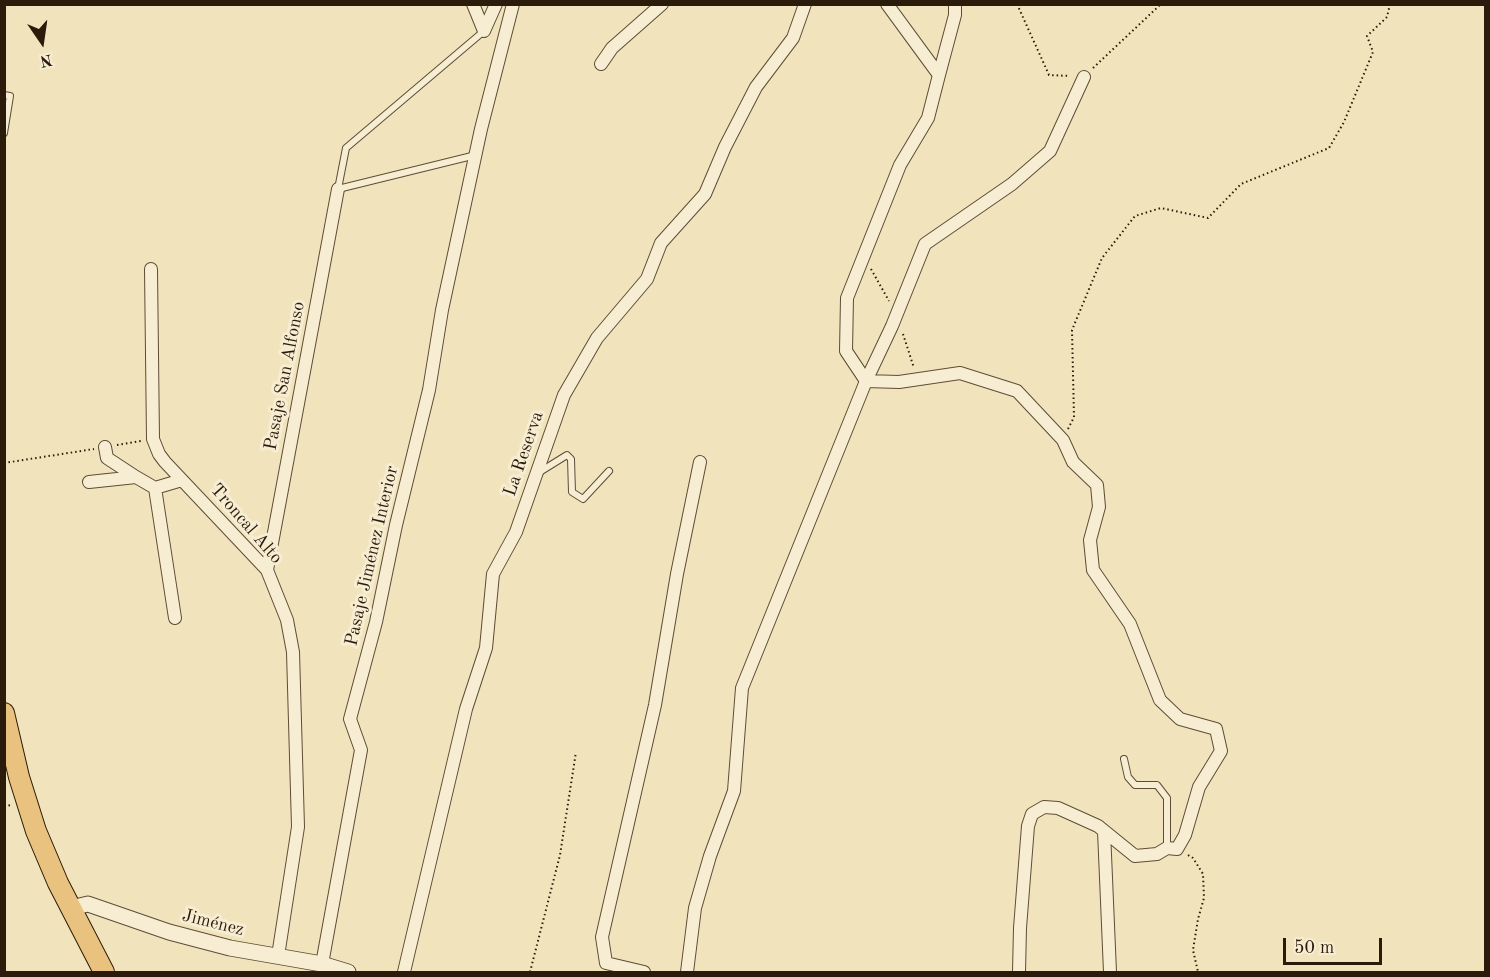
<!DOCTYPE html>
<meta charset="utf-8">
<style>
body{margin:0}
#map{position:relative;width:1490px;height:977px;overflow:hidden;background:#f1e4bc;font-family:"Old Standard TT",serif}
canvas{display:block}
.frame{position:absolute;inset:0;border:6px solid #2b1b0a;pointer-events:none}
.north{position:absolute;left:12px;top:12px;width:60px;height:60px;-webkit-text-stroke:4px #f6edd3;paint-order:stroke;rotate:167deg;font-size:16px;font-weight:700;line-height:24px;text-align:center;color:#2b1b0a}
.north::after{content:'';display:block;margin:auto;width:21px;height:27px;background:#2b1b0a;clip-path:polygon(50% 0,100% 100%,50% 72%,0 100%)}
.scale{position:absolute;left:1283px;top:938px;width:99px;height:27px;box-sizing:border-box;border:3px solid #2b1b0a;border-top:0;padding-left:8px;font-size:18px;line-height:21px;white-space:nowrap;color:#2b1b0a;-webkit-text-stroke:4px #f6edd3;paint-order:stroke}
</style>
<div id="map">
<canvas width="1490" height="977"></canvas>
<div class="frame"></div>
<div class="north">N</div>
<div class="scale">50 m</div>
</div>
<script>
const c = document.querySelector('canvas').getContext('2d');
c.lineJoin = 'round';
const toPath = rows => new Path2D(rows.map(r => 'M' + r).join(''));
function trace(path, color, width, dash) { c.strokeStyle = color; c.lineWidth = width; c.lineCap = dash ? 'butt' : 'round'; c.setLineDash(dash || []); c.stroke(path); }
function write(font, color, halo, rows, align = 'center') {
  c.font = font + ' "Old Standard TT",serif'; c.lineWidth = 6; c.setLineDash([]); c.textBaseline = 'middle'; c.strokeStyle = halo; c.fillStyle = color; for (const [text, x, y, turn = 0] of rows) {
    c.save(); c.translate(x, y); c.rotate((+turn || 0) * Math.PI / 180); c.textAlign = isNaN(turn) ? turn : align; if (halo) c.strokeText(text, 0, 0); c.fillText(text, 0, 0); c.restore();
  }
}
const path = toPath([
 [1017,4,1049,75,1070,76],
 [1093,68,1161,4],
 [871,269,889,301],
 [903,334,914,368],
 [1068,429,1074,417,1072,330,1102,258,1135,216,1161,208,1208,218,1241,184,1329,148,1344,122,1373,52,1367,36,1387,17,1390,4],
 [117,445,141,441],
 [4,463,94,449],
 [4,806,12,805],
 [1188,855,1193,858,1203,874,1204,898,1198,919,1193,950,1198,972],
 [530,972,560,855,576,752]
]);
const service = toPath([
 [4,95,10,96,4,133],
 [476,155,338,189,346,148,484,31],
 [538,473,567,455,571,459,572,492,583,499,609,471],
 [1124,759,1128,777,1135,785,1157,785,1167,798,1167,848]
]);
const minor = toPath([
 [473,4,484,31,496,4],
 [887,4,939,75,928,118,900,165,847,298,846,351,866,381,899,382,960,373,1017,391,1063,440,1073,462,1097,485,1099,507,1090,540,1093,570,1130,624,1160,700,1180,719,1216,729,1221,751,1199,787,1185,835,1177,849,1167,848,1157,854,1135,856,1098,826,1058,808,1044,807,1032,814,1028,826,1020,928,1019,972],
 [601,64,612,48,662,4],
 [939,75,955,15,955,4],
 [151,269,153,439,159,454,165,462,267,570,287,620,293,652,298,827,278,956],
 [105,447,107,458,136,477],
 [89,482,136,477,155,488],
 [267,570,338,189],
 [175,618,155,488,182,480],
 [1104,831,1110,972],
 [322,964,361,750,350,719,376,622,396,525,429,390,442,310,481,129,513,4],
 [404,972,466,709,486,648,493,574,516,532,564,395,597,338,647,279,661,243,705,194,725,147,756,87,793,38,805,4],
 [644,972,606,963,602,937,655,705,677,574,700,462],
 [687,972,695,908,710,856,734,791,742,688,866,381,892,326,925,244,1012,184,1050,151,1084,77]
]);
const tertiary = toPath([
 [71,908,88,904,169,932,230,948,322,964,348,972]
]);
const primary = toPath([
 [4,713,19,777,36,831,58,883,104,972]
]);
const streetNames = [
 ["Pasaje San Alfonso",285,376,-79],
 ["La Reserva",524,454,-71],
 ["Troncal Alto",246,524,49],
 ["Pasaje Jiménez Interior",372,556,-77],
 ["Jiménez",213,923,14]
];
trace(service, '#5c4d36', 8);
trace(minor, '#5c4d36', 14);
trace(tertiary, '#5c4d36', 17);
trace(primary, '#2b1b0a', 22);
trace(path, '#2b1b0a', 2, [1.5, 3]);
trace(service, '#f6edd3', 6);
trace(minor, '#f6edd3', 12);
trace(tertiary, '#f6edd3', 15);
trace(primary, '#e8c27e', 20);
write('18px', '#2b1b0a', '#f6edd3', streetNames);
</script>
